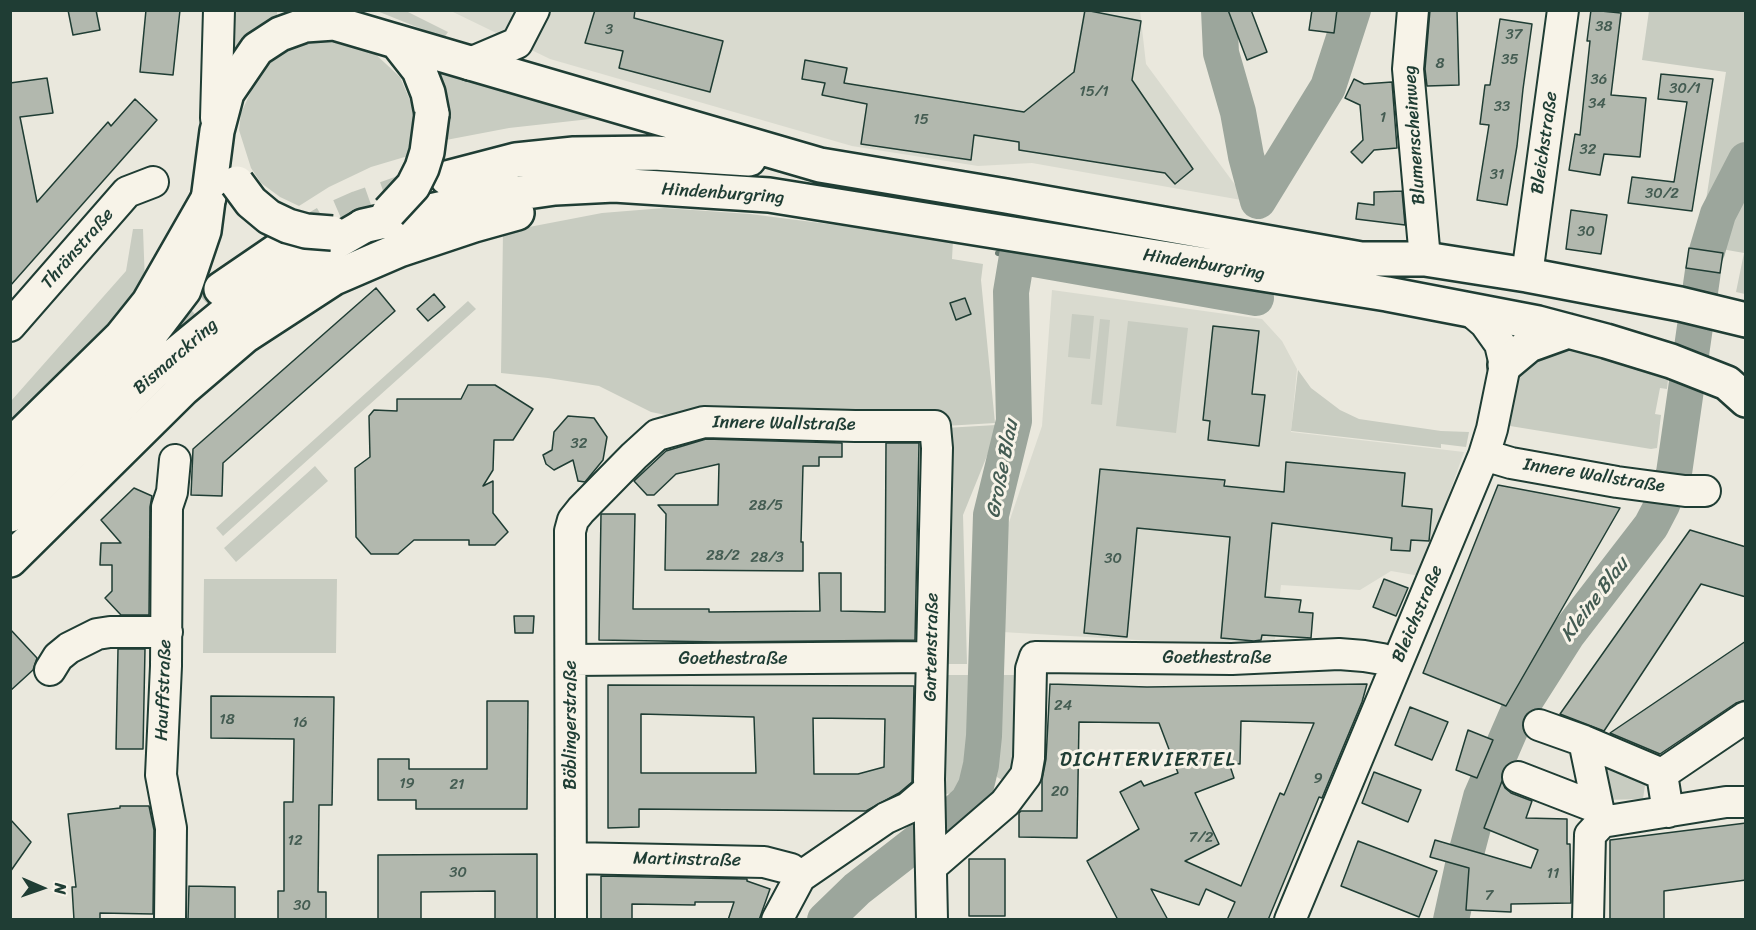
<!DOCTYPE html>
<meta charset="utf-8">
<style>
body{margin:0}
#map{position:relative;width:1756px;height:930px;overflow:hidden;background:#eae8dd;font-family:Sriracha,sans-serif}
canvas{display:block}
.frame{position:absolute;inset:0;border:12px solid #1f3d34;pointer-events:none}
.north{position:absolute;left:12px;top:858px;width:60px;height:60px;-webkit-text-stroke:4px #f7f3e8;paint-order:stroke;rotate:92deg;font-size:16px;font-weight:700;line-height:24px;text-align:center;color:#1f3d34}
.north::after{content:'';display:block;margin:auto;width:21px;height:27px;background:#1f3d34;clip-path:polygon(50% 0,100% 100%,50% 72%,0 100%)}
</style>
<div id="map">
<canvas width="1756" height="930"></canvas>
<div class="frame"></div>
<div class="north">N</div>
</div>
<script>
const c = document.querySelector('canvas').getContext('2d');
c.lineJoin = 'round';
function paint(path, color) { c.fillStyle = color; c.fill(path, 'evenodd'); }
const toPath = rows => new Path2D(rows.map(r => 'M' + r).join(''));
function trace(path, color, width, dash) { c.strokeStyle = color; c.lineWidth = width; c.lineCap = dash ? 'butt' : 'round'; c.setLineDash(dash || []); c.stroke(path); }
function write(font, color, halo, rows, align = 'center') {
  c.font = font + ' Sriracha,sans-serif'; c.lineWidth = 6; c.setLineDash([]); c.textBaseline = 'middle'; c.strokeStyle = halo; c.fillStyle = color; for (const [text, x, y, turn = 0] of rows) {
    c.save(); c.translate(x, y); c.rotate((+turn || 0) * Math.PI / 180); c.textAlign = isNaN(turn) ? turn : align; if (halo) c.strokeText(text, 0, 0); c.fillText(text, 0, 0); c.restore();
  }
}
const built = toPath([
 [451,11,1140,11,1146,64,1247,201,1032,163,978,166,852,146,550,59],
 [1052,290,1262,319,1282,341,1297,369,1291,432,1464,452,1420,576,1391,571,1360,590,1281,585,1274,648,1002,632,1005,534,1042,426]
]);
const green = toPath([
 [229,11,277,11,277,17,256,30,233,55],
 [377,11,406,11,448,32,444,38],
 [1649,11,1745,11,1745,294,1736,292,1744,253,1699,245,1726,72,1642,60],
 [310,41,336,41,371,50,400,77,412,105,413,132,408,156,371,167,329,187,299,206,280,197,261,183,251,168,239,130,241,113,252,89,267,64,286,49],
 [430,66,599,118,509,128,446,140,448,120,447,100,442,83],
 [664,208,750,214,953,240,952,259,983,264,981,280,995,423,945,426,741,416,698,406,696,416,680,418,651,412,599,386,548,378,501,373,503,232,602,213],
 [133,229,143,229,145,284,106,331,11,430,11,401,126,271],
 [468,301,476,309,223,536,216,528],
 [1072,314,1094,316,1090,359,1068,357],
 [1100,319,1110,320,1102,405,1091,404],
 [1128,321,1188,328,1176,433,1116,426],
 [1571,347,1668,380,1667,389,1660,388,1655,414,1661,415,1657,448,1651,449,1504,425,1522,359],
 [1298,370,1311,388,1340,410,1359,419,1441,431,1469,432,1466,447,1441,444,1441,448,1291,431],
 [996,425,993,441,963,515,967,664,944,664,945,428],
 [315,466,328,481,236,562,224,548],
 [204,579,337,579,336,653,203,653],
 [943,675,968,675,969,731,965,776,958,793,945,794],
 [999,675,1019,675,1018,758,1007,783,997,777],
 [1593,757,1647,772,1643,799,1602,800]
]);
const stream = toPath([
 [998,253,1017,256]
]);
const river = toPath([
 [1219,10,1221,53,1238,112,1246,156,1258,201],
 [1258,201,1328,87,1353,10],
 [1707,251,1718,214,1746,160],
 [825,920,857,889,956,812,968,801,976,786,981,765,984,736,991,515,1014,421,1011,292,1017,256,1256,298],
 [1451,920,1463,865,1481,797,1518,712,1567,635,1651,526,1662,505,1674,473,1703,271]
]);
const building = toPath([
 [68,10,96,10,100,30,73,35,68,10],
 [146,10,180,10,173,75,140,72,146,10],
 [595,10,635,10,634,18,723,41,710,92,619,68,623,51,585,43,595,10],
 [1085,10,1141,21,1132,80,1193,169,1175,184,1165,173,1019,150,1019,142,974,135,971,160,861,144,867,104,822,95,825,83,802,79,805,60,847,68,844,83,1024,112,1074,72,1085,10],
 [1228,10,1251,10,1267,52,1247,60,1228,10],
 [1312,10,1337,10,1334,33,1309,30,1312,10],
 [1430,10,1457,10,1459,85,1427,86,1425,69,1430,10],
 [1591,10,1621,13,1611,95,1646,98,1640,157,1604,154,1600,175,1569,170,1575,134,1580,135,1590,41,1587,41,1591,10],
 [1500,19,1532,24,1523,89,1517,146,1507,205,1477,200,1489,125,1480,124,1485,85,1490,85,1500,19],
 [1661,74,1713,79,1692,211,1628,203,1632,177,1674,182,1687,102,1658,99,1661,74],
 [47,78,53,113,20,117,37,202,108,122,111,126,135,99,157,120,10,286,10,83,47,78],
 [1354,79,1364,84,1392,82,1397,148,1374,150,1362,163,1351,152,1363,140,1360,105,1345,98,1354,79],
 [1402,191,1405,225,1356,219,1358,203,1374,205,1374,192,1402,191],
 [1571,210,1607,215,1601,254,1566,249,1571,210],
 [1689,248,1723,253,1720,273,1686,268,1689,248],
 [376,288,395,311,223,463,222,496,191,495,193,449,376,288],
 [434,294,445,307,428,321,417,309,434,294],
 [965,298,971,314,956,320,950,303,965,298],
 [1213,326,1259,331,1252,394,1265,395,1259,446,1208,440,1210,421,1203,420,1213,326],
 [468,385,495,385,533,409,513,440,494,440,493,470,483,486,493,481,493,513,508,532,495,545,469,545,469,540,414,540,398,554,371,554,356,537,355,468,370,457,369,416,374,410,397,411,397,399,461,399,468,385],
 [568,416,594,418,607,437,603,460,585,482,578,481,573,460,554,470,546,464,543,455,552,450,554,432,568,416],
 [706,439,842,443,842,457,819,457,819,466,803,466,801,542,803,542,803,571,665,570,666,514,658,505,718,505,719,464,676,474,654,495,647,495,634,481,666,451,706,439],
 [886,443,919,443,915,640,720,642,599,640,601,514,635,514,633,609,709,609,709,612,820,611,819,573,841,573,841,611,885,612,886,443],
 [1286,462,1405,473,1402,506,1432,509,1429,541,1411,540,1410,551,1391,550,1392,538,1272,523,1265,597,1301,600,1299,612,1313,613,1311,638,1262,635,1261,640,1254,641,1221,638,1230,537,1137,528,1127,637,1084,633,1100,469,1225,480,1224,486,1284,492,1286,462],
 [1498,485,1620,508,1506,706,1423,673,1498,485],
 [134,488,152,496,150,507,149,615,121,615,105,598,112,591,112,565,100,565,101,543,121,543,101,520,134,488],
 [1690,530,1746,547,1746,597,1701,584,1604,731,1560,714,1690,530],
 [1384,579,1408,588,1396,616,1373,607,1384,579],
 [514,616,534,616,533,633,515,633,514,616],
 [10,629,37,658,33,670,10,691,10,629],
 [1746,641,1746,700,1736,703,1660,754,1610,733,1746,641],
 [118,649,145,649,143,749,116,749,118,649],
 [1050,684,1147,687,1367,684,1362,702,1329,781,1322,798,1319,797,1268,920,1227,920,1235,902,1206,889,1199,905,1151,889,1168,920,1118,920,1087,861,1139,829,1120,792,1141,781,1144,786,1178,773,1159,723,1079,722,1077,838,1019,837,1019,813,1021,811,1042,811,1042,780,1046,759,1050,684],
 [1241,721,1314,723,1284,795,1280,793,1241,886,1185,861,1219,844,1195,793,1234,778,1229,763,1240,764,1241,721],
 [608,685,914,686,912,782,899,793,866,811,639,809,639,827,608,828,608,685],
 [641,714,754,717,756,773,641,773,641,714],
 [813,718,885,719,884,767,858,774,814,774,813,718],
 [211,696,334,697,332,805,319,805,318,892,326,892,326,920,278,920,278,891,284,891,284,802,293,802,294,739,211,738,211,696],
 [487,701,528,701,527,809,416,809,416,800,378,800,378,759,409,759,409,769,487,769,487,701],
 [1410,707,1448,722,1432,760,1395,745,1410,707],
 [1468,730,1493,740,1477,778,1456,770,1468,730],
 [1374,772,1421,790,1408,822,1362,803,1374,772],
 [1502,781,1505,788,1511,793,1532,801,1526,818,1567,819,1567,844,1570,844,1571,903,1511,904,1511,912,1466,910,1469,868,1430,857,1435,840,1531,868,1538,850,1484,828,1502,781],
 [120,806,149,806,154,830,153,914,100,913,100,920,74,920,72,887,76,887,68,814,120,808,120,806],
 [10,819,31,842,10,872,10,819],
 [1746,823,1746,880,1664,891,1664,920,1610,920,1610,840,1746,823],
 [1358,841,1437,871,1419,917,1341,886,1358,841],
 [537,854,537,920,495,920,495,891,421,892,421,920,378,920,378,855,537,854],
 [969,859,1005,859,1005,916,969,916,969,859],
 [601,876,747,879,747,881,770,889,759,920,728,920,734,902,695,902,695,905,632,904,632,920,601,920,601,876],
 [189,886,235,887,235,920,188,920,189,886]
]);
const highwayTunnel = toPath([
 [297,239,329,220,359,207,419,186],
 [135,370,221,289]
]);
const minor = toPath([
 [1413,10,1408,69,1425,259],
 [470,63,517,43,534,10],
 [216,118,219,10],
 [1527,275,1563,10],
 [10,326,127,192,153,182],
 [1484,455,1511,463,1617,482,1685,491,1705,491],
 [571,660,931,657],
 [50,670,58,657,69,648,97,634,110,632,167,632],
 [1539,725,1584,741,1662,774],
 [1584,741,1598,808],
 [1518,777,1598,808,1602,822],
 [1668,812,1662,774,1746,717],
 [571,858,764,862,791,869,800,877],
 [931,867,1005,803,1026,775,1029,758,1031,669,1035,657,1232,659,1339,654,1364,656,1382,659,1396,666],
 [170,920,171,828,161,775,166,666,167,507,172,492,175,460],
 [571,920,570,531,573,520,581,510,634,456,657,435,704,422,855,426,935,426,937,448,929,779,932,920],
 [777,920,800,877,886,818,908,808,929,790],
 [1290,920,1484,455,1492,429,1505,365,1500,344,1485,323,1471,311],
 [1588,920,1590,835,1602,822,1726,802,1746,802]
]);
const major = toPath([
 [397,42,419,70,428,93,432,114],
 [10,475,139,349,184,290,204,231,217,131,227,93,257,49,280,34,305,25,334,23,470,63],
 [10,515,153,373,232,308,307,259,362,227]
]);
const highway = toPath([
 [470,63,820,165,1006,196,1361,259,1425,259,1527,275,1680,304,1746,320],
 [447,178,516,160,574,154,654,153,749,159],
 [363,226,492,197,555,188,614,185,769,195,1387,294,1538,323,1606,341,1671,361,1727,383,1746,400],
 [221,289,281,248],
 [1505,365,1529,345,1568,331],
 [10,446,121,337,149,302,209,197],
 [10,560,183,389,245,336,334,278,399,250,474,225,517,213]
]);
const majorBridge = toPath([
 [237,183,251,202,269,217,288,226,306,231,332,233],
 [389,212,413,186,422,168,427,152,432,114]
]);
const numberNames = [
 ["38",1604,27],
 ["3",609,30],
 ["37",1514,35],
 ["35",1510,60],
 ["8",1440,64],
 ["36",1599,80],
 ["30/1",1685,89],
 ["15/1",1094,92],
 ["34",1597,104],
 ["33",1502,107],
 ["1",1383,118],
 ["15",921,120],
 ["32",1588,150],
 ["31",1497,175],
 ["30/2",1662,194],
 ["30",1586,232],
 ["32",579,444],
 ["28/5",766,506],
 ["28/2",723,556],
 ["28/3",767,558],
 ["30",1113,559],
 ["24",1063,706],
 ["18",227,720],
 ["16",300,723],
 ["9",1318,779],
 ["19",407,784],
 ["21",457,785],
 ["20",1060,792],
 ["7/2",1201,838],
 ["12",295,841],
 ["30",458,873],
 ["11",1553,874],
 ["7",1489,896],
 ["30",302,906]
];
const streetNames = [
 ["Blumenscheinweg",1415,135,-94],
 ["Bleichstraße",1545,143,-82],
 ["Hindenburgring",723,194,4],
 ["Thränstraße",78,249,-49],
 ["Hindenburgring",1204,265,9],
 ["Bismarckring",176,357,-41],
 ["Innere Wallstraße",784,424,1],
 ["Innere Wallstraße",1594,476,9],
 ["Bleichstraße",1418,614,-67],
 ["Gartenstraße",932,647,-89],
 ["Goethestraße",1217,658],
 ["Goethestraße",733,659],
 ["Hauffstraße",164,690,-88],
 ["Böblingerstraße",571,725,-90],
 ["Martinstraße",687,860,1]
];
const waterNames = [
 ["Große Blau",1003,469,-79],
 ["Kleine Blau",1595,600,-53]
];
const neighbourhoodNames = [
 ["DICHTERVIERTEL",1148,761]
];
paint(built, '#d9dacf');
paint(green, '#c8ccc1');
trace(stream, '#6a7c72', 6);
trace(river, '#9ca69c', 36);
paint(building, '#b2b8ae');
trace(building, '#1f3d34', 1.5);
trace(highwayTunnel, '#c1c6bb', 33, [33, 16]);
trace(minor, '#1f3d34', 34);
trace(major, '#1f3d34', 38);
trace(highway, '#1f3d34', 38);
trace(minor, '#f7f3e8', 30);
trace(major, '#f7f3e8', 33);
trace(highway, '#f7f3e8', 33);
trace(majorBridge, '#1f3d34', 38, []);
trace(majorBridge, '#f7f3e8', 33);
write('15px', '#445c52', null, numberNames);
write('18px', '#1f3d34', '#f7f3e8', streetNames);
write('italic 20px', '#445c53', '#f7f3e8', waterNames);
c.letterSpacing = '1.5px';
write('20px', '#1f3d34', '#f7f3e8', neighbourhoodNames);
c.letterSpacing = '0px';
</script>
